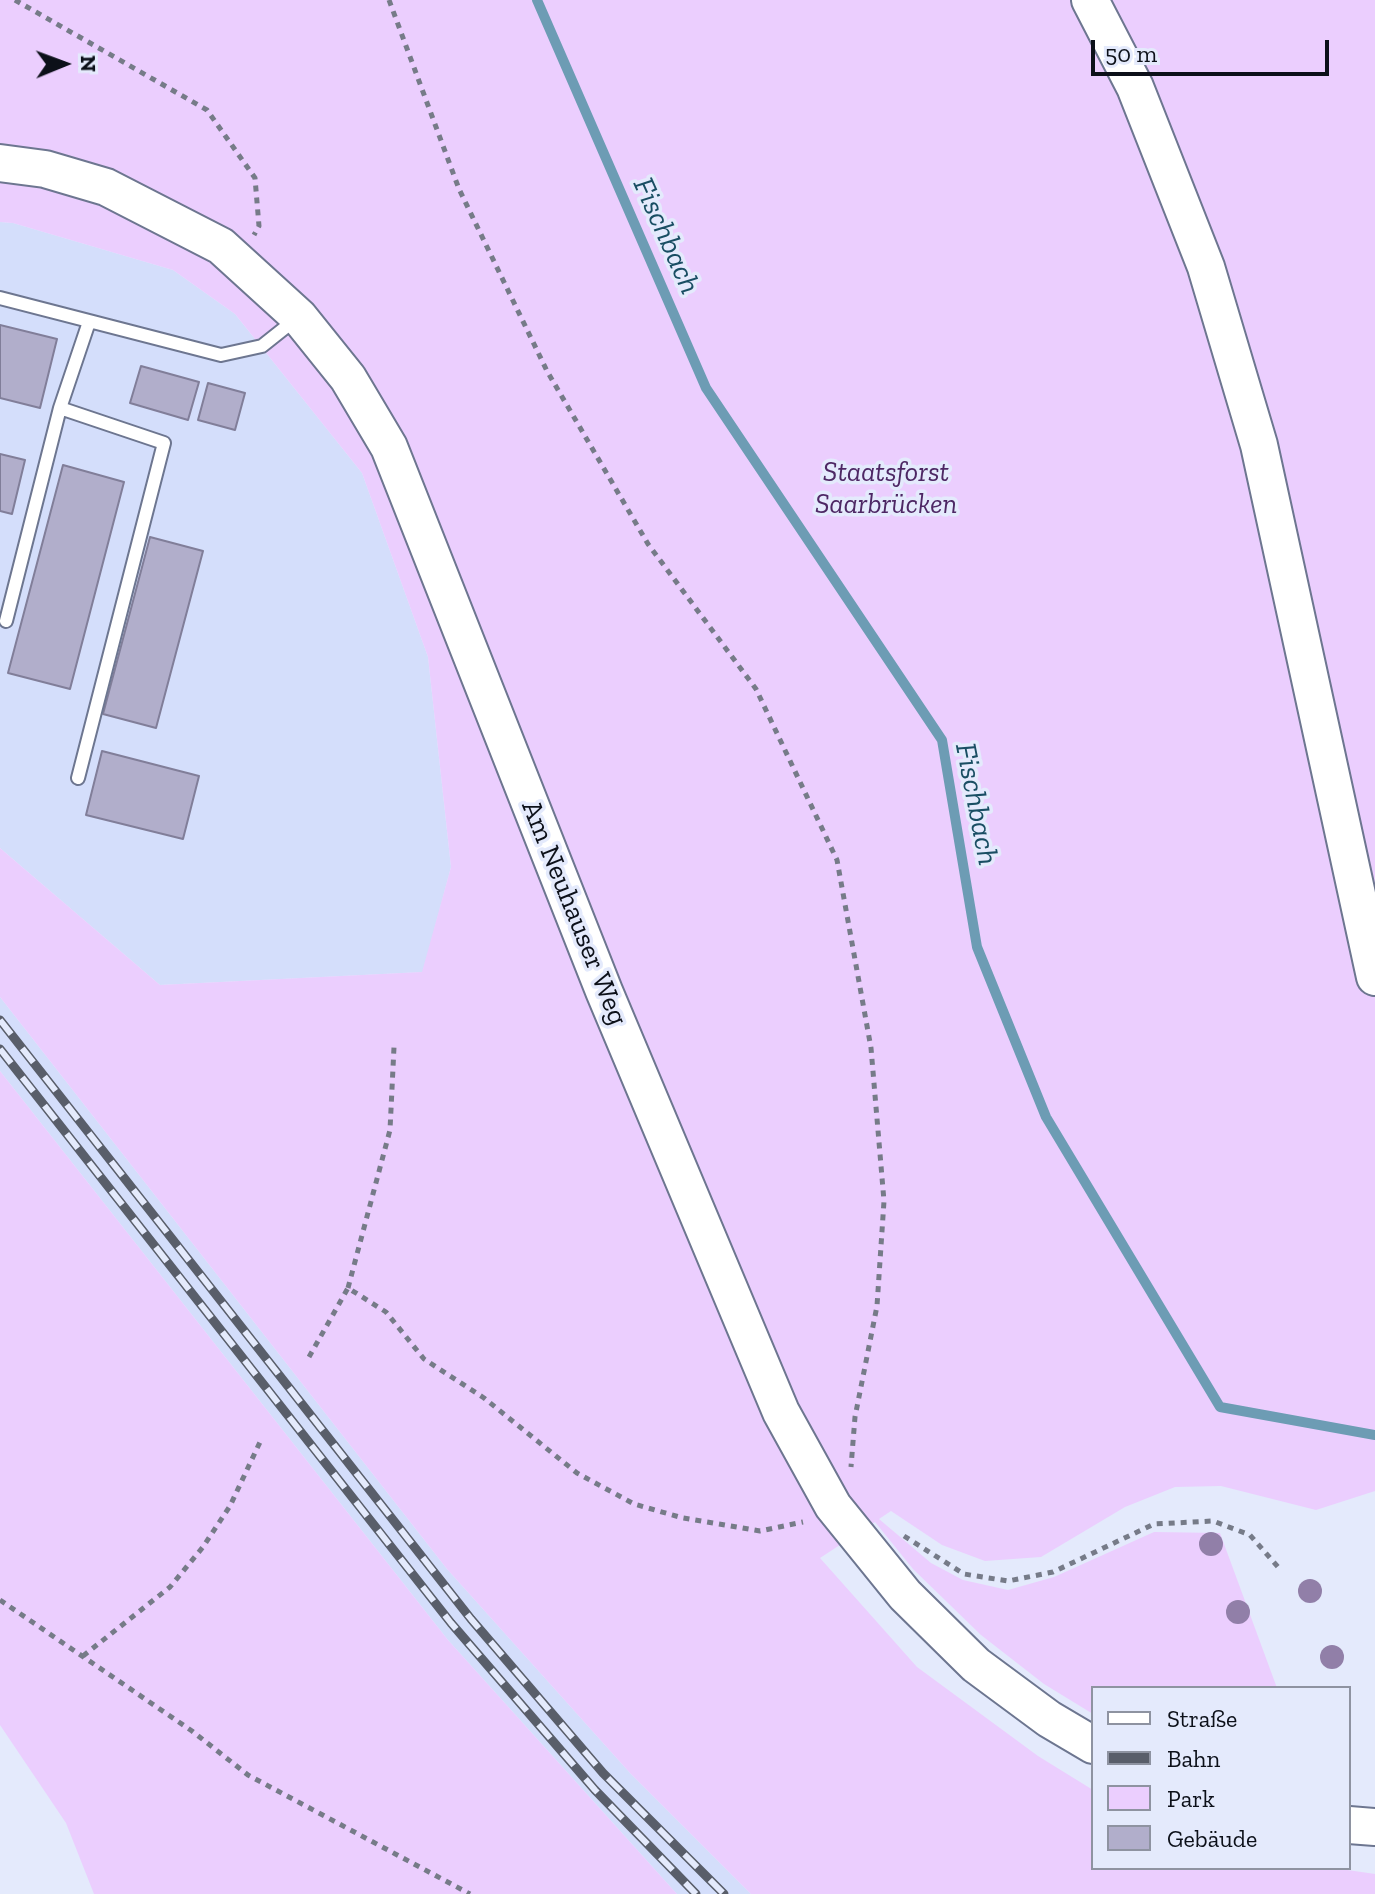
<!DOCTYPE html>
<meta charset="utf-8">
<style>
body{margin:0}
#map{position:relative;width:1375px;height:1894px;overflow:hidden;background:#e4eafc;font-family:"Zilla Slab",serif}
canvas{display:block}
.legend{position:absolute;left:1091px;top:1686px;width:260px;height:184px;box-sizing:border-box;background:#e4eafc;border:2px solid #8e93a1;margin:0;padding:10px 14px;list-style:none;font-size:24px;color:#0c1019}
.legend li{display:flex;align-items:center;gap:16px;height:40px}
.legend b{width:40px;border:2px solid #8e93a1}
.north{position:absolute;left:24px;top:24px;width:80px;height:80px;-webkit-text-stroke:6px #e4eafc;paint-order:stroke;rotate:89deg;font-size:22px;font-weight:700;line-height:32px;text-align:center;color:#0c1019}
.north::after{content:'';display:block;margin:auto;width:28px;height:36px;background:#0c1019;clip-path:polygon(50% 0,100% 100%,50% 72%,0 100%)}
.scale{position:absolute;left:1091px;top:40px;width:238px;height:36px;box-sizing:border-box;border:4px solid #0c1019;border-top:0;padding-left:10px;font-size:24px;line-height:28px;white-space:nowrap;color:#0c1019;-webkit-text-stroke:6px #e4eafc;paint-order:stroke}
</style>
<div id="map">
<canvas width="1375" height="1894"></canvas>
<ul class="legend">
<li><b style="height:10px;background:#fff"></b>Straße</li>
<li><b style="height:10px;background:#595e6a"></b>Bahn</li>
<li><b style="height:22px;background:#ebcefe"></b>Park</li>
<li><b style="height:22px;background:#b1aecb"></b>Gebäude</li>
</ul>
<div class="north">N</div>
<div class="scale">50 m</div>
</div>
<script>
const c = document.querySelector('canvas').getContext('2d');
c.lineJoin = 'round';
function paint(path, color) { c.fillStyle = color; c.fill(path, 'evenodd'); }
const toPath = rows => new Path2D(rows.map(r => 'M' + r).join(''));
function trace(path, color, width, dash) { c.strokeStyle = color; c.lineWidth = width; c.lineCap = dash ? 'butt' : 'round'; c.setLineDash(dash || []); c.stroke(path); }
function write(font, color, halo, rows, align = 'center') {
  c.font = font + ' "Zilla Slab",serif'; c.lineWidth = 7; c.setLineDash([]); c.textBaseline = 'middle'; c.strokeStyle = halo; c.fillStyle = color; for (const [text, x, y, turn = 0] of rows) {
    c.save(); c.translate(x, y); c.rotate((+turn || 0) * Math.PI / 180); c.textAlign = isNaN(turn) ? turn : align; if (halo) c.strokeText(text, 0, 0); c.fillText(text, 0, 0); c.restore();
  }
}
const built = toPath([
 [0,222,13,223,173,270,235,314,362,473,428,657,451,867,423,972,160,985,0,848],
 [0,997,447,1569,630,1773,751,1894,677,1894,448,1640,0,1071]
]);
const green = toPath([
 [0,0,1375,0,1375,1491,1316,1510,1221,1486,1175,1487,1125,1507,1041,1557,985,1561,942,1545,891,1511,879,1519,931,1563,963,1580,1008,1590,1054,1577,1154,1532,1220,1533,1277,1688,1093,1688,1093,1714,1044,1684,981,1635,913,1569,875,1522,820,1558,917,1667,1038,1756,1093,1790,1093,1868,1334,1868,1375,1874,1375,1894,751,1894,630,1773,447,1569,0,997,0,848,160,985,422,972,451,867,428,657,362,473,235,314,173,270,13,223,0,222],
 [0,1071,448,1640,677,1894,94,1894,66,1823,0,1725]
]);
const stream = toPath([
 [537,0,706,388,942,740,977,947,1046,1117,1220,1407,1375,1435]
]);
const building = toPath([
 [0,325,57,339,40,408,0,398,0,325],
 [141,366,199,382,188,420,130,403,141,366],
 [208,383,245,393,235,430,198,420,208,383],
 [0,454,25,460,12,514,0,511,0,454],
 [63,465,124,482,70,689,8,673,63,465],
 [150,537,203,551,156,728,103,714,150,537],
 [102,751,199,776,183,839,86,815,102,751]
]);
const path = toPath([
 [15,0,207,110,255,178,259,226,254,235],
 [389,0,459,189,547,371,648,544,756,689,837,860,871,1048,884,1201,877,1306,855,1417,851,1467],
 [348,1288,390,1130,394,1047],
 [309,1357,348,1288,386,1312,424,1359,484,1398,577,1473,634,1504,683,1518,760,1531,803,1522],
 [904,1536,964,1574,1008,1581,1053,1572,1154,1524,1213,1521,1250,1535,1278,1567],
 [0,1600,192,1731,248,1775,470,1894],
 [83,1656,170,1587,203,1547,230,1506,261,1440]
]);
const lane = toPath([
 [0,298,221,355,262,346,296,319],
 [60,408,164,443,78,778],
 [6,621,60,408,89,322]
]);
const secondary = toPath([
 [1090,0,1135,87,1206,267,1259,445,1375,977],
 [0,163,45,169,106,187,221,246,299,317,348,378,389,447,604,991,781,1412,833,1506,905,1595,976,1665,1049,1719,1093,1745],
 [1349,1825,1375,1827]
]);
const rail = toPath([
 [0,1020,471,1619,603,1773,724,1894],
 [0,1049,451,1623,595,1790,696,1894]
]);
const trees = [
 [1211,1544],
 [1310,1591],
 [1238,1612],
 [1332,1657]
];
const parkNames = [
 ["Staatsforst",886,473],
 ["Saarbrücken",886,505]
];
const streetNames = [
 ["Am Neuhauser Weg",574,913,68]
];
const waterNames = [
 ["Fischbach",666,236,66],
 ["Fischbach",976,804,79]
];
paint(built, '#d4defb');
paint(green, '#ebcefe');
trace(stream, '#6d9cb4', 10);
paint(building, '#b1aecb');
trace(building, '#817e99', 2);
trace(lane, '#6d7690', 16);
trace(secondary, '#6d7690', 40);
trace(path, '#767b88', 5, [6, 6]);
trace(lane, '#fff', 12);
trace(secondary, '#fff', 36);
trace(rail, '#595e6a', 9);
trace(rail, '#e4eafc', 6, [18]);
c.fillStyle = '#917fa8';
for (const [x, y] of trees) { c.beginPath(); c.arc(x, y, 12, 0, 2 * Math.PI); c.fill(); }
write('italic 28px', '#4d2764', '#e4eafc', parkNames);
write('28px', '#0c1019', '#e4eafc', streetNames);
write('italic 30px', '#194e63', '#e4eafc', waterNames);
</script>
